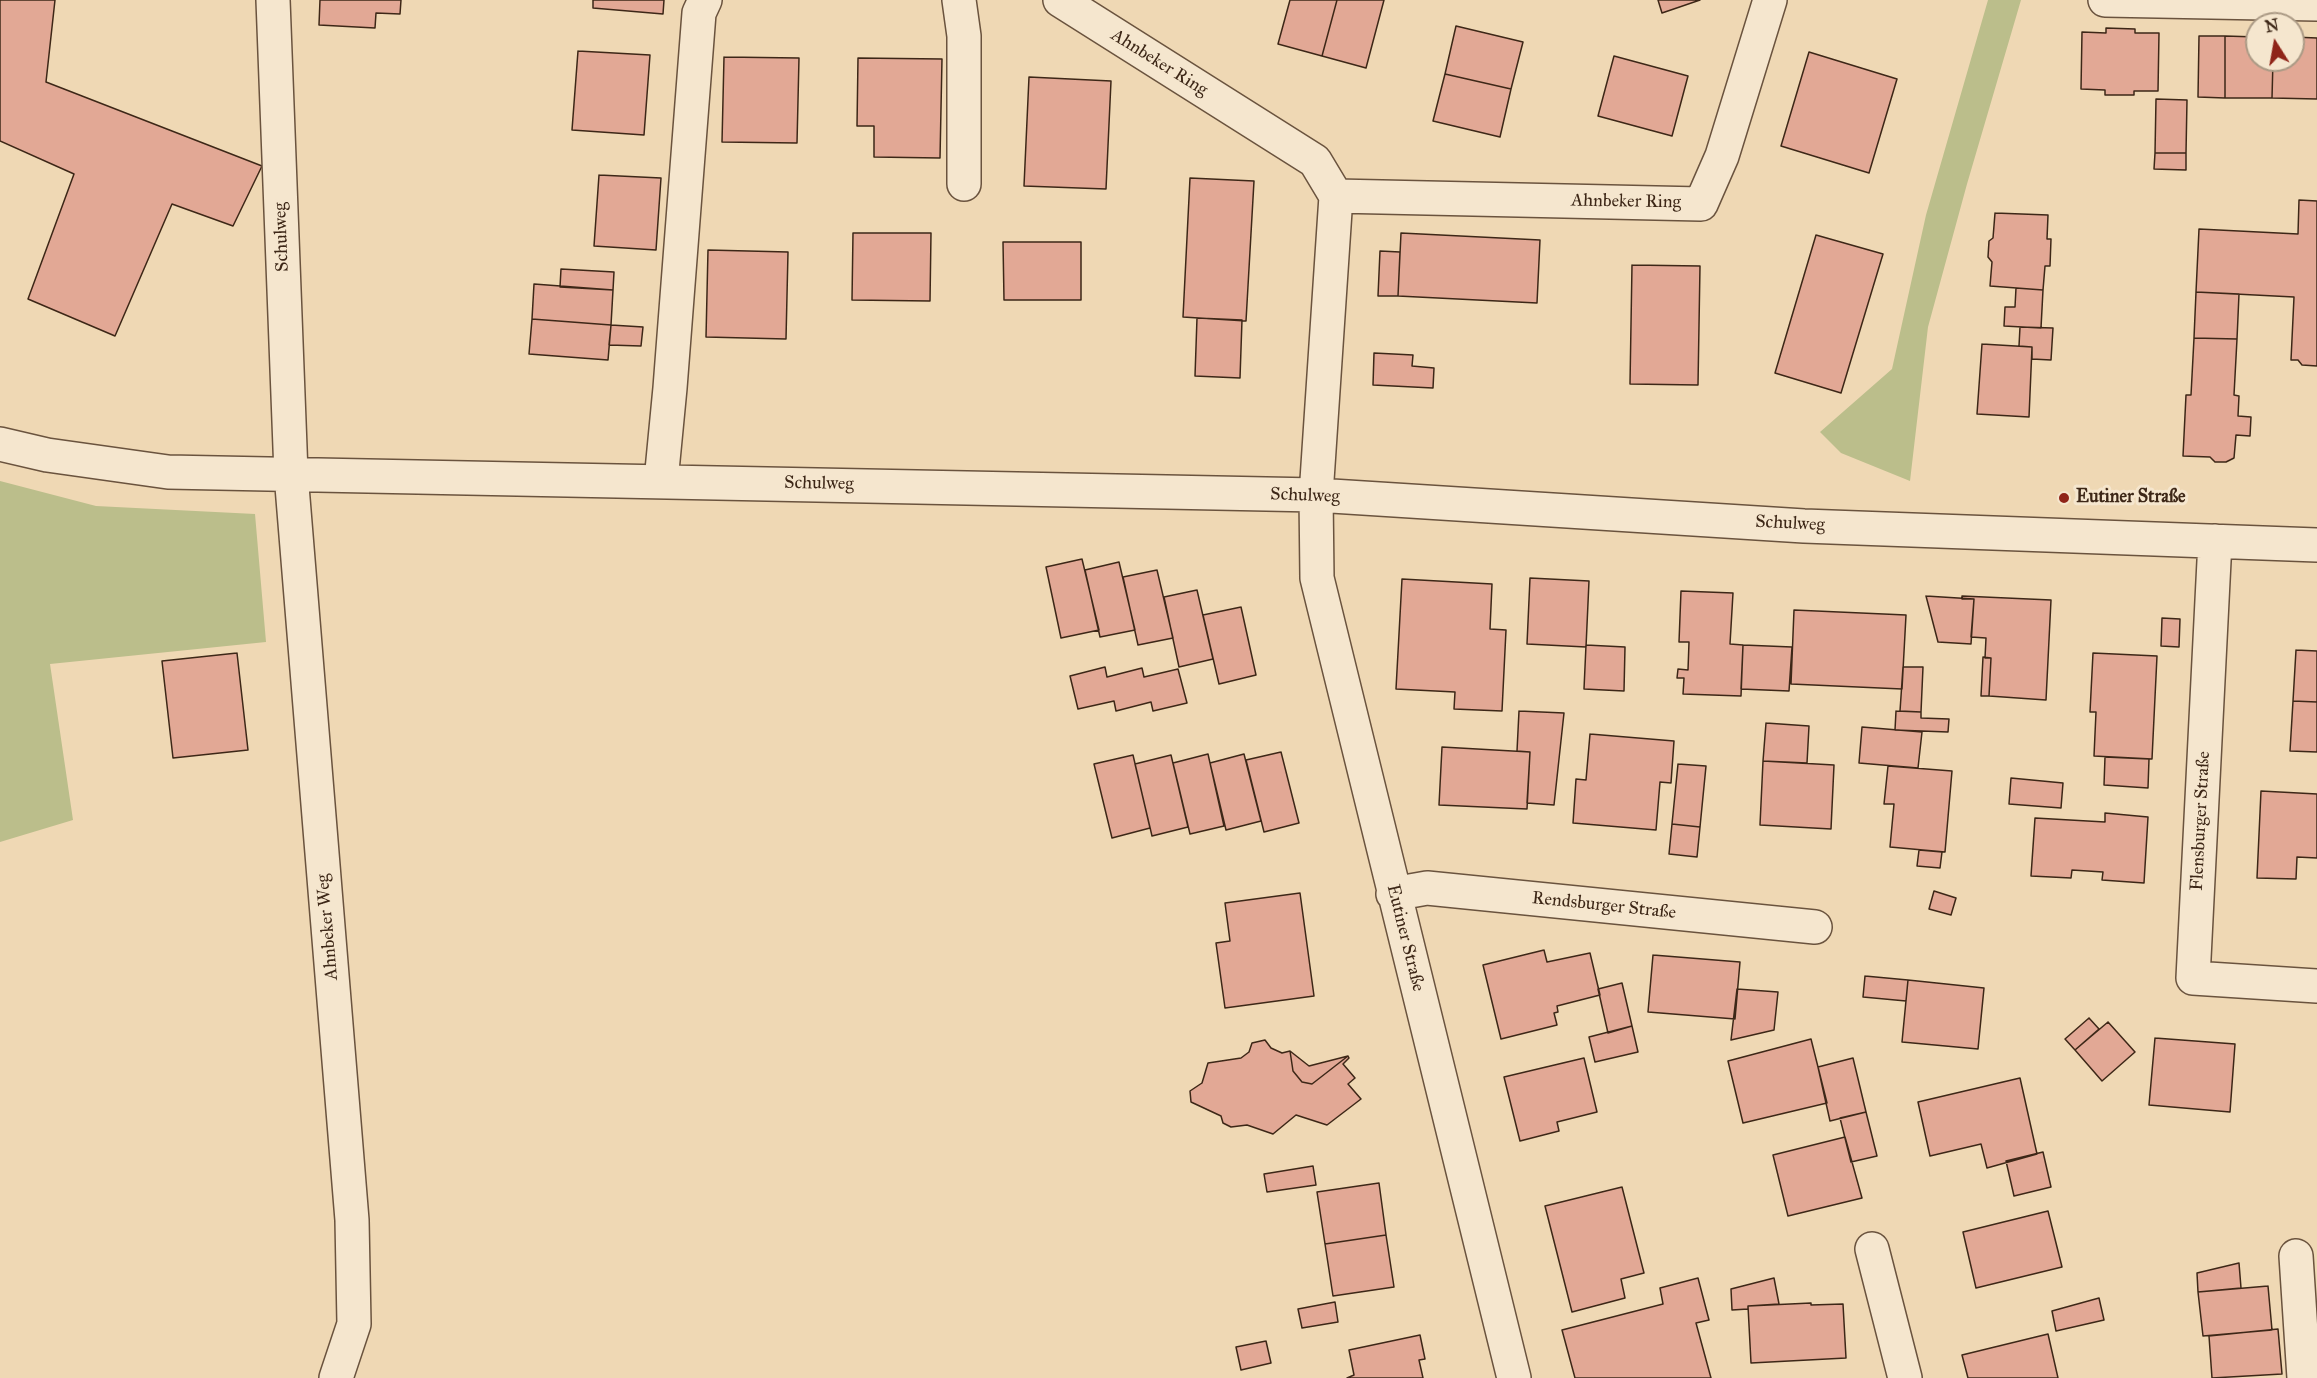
<!DOCTYPE html>
<meta charset="utf-8">
<style>
body{margin:0}
#map{position:relative;width:2317px;height:1378px;overflow:hidden;background:#efd8b4;font-family:"IM FELL Great Primer",serif}
canvas{display:block}
.north{position:absolute;left:2245px;top:12px;width:60px;height:60px;box-sizing:border-box;background:#f5e6ce;border:2px solid #ab9a85;border-radius:50%;rotate:349deg;font-size:16px;font-weight:700;line-height:24px;text-align:center;color:#3d2717}
.north::after{content:'';display:block;margin:auto;width:21px;height:27px;background:#8f2418;clip-path:polygon(50% 0,100% 100%,50% 72%,0 100%)}
</style>
<div id="map">
<canvas width="2317" height="1378"></canvas>
<div class="north">N</div>
</div>
<script>
const c = document.querySelector('canvas').getContext('2d');
c.lineJoin = 'round';
function paint(path, color) { c.fillStyle = color; c.fill(path, 'evenodd'); }
const toPath = rows => new Path2D(rows.map(r => 'M' + r).join(''));
function trace(path, color, width, dash) { c.strokeStyle = color; c.lineWidth = width; c.lineCap = dash ? 'butt' : 'round'; c.setLineDash(dash || []); c.stroke(path); }
function write(font, color, halo, rows, align = 'center') {
  c.font = font + ' "IM FELL Great Primer",serif'; c.lineWidth = 6; c.setLineDash([]); c.textBaseline = 'middle'; c.strokeStyle = halo; c.fillStyle = color; for (const [text, x, y, turn = 0] of rows) {
    c.save(); c.translate(x, y); c.rotate((+turn || 0) * Math.PI / 180); c.textAlign = isNaN(turn) ? turn : align; if (halo) c.strokeText(text, 0, 0); c.fillText(text, 0, 0); c.restore();
  }
}
const green = toPath([
 [1988,0,2021,0,1967,184,1928,327,1910,481,1841,453,1820,432,1892,369,1926,215],
 [0,481,96,506,255,514,266,642,50,664,73,820,0,842]
]);
const building = toPath([
 [0,0,55,0,46,82,262,166,233,226,172,204,115,336,28,299,74,174,0,141,0,0],
 [320,0,401,0,400,14,376,13,375,28,319,25,320,0],
 [593,0,664,0,663,14,593,8,593,0],
 [1290,0,1337,0,1322,56,1278,44,1290,0],
 [1337,0,1384,0,1366,68,1322,56,1337,0],
 [1658,0,1700,0,1662,13,1658,0],
 [1456,26,1523,42,1511,89,1445,74,1456,26],
 [2106,28,2135,29,2135,33,2159,33,2158,91,2134,91,2134,95,2105,95,2105,90,2081,89,2082,32,2106,33,2106,28],
 [2199,36,2225,36,2225,98,2198,97,2199,36],
 [2225,36,2257,37,2257,60,2273,60,2272,98,2225,98,2225,36],
 [2293,37,2317,38,2317,99,2272,98,2273,60,2293,60,2293,37],
 [578,51,650,55,644,135,572,130,578,51],
 [1809,52,1897,79,1869,173,1781,146,1809,52],
 [1614,56,1688,76,1672,136,1598,116,1614,56],
 [724,57,799,58,797,143,722,142,724,57],
 [858,58,942,59,940,158,874,157,874,126,857,126,858,58],
 [1445,74,1511,89,1500,137,1433,121,1445,74],
 [1029,77,1111,81,1106,189,1024,186,1029,77],
 [2156,99,2187,100,2186,153,2155,153,2156,99],
 [2155,153,2186,153,2186,170,2154,169,2155,153],
 [599,175,661,178,656,250,594,246,599,175],
 [1190,178,1254,181,1246,321,1183,317,1190,178],
 [2299,200,2317,201,2317,366,2302,365,2298,360,2291,360,2294,297,2196,292,2199,229,2298,234,2299,200],
 [1995,213,2048,215,2047,239,2051,239,2050,266,2045,266,2043,290,1990,286,1992,262,1988,257,1989,241,1993,238,1995,213],
 [853,233,931,233,930,301,852,300,853,233],
 [1401,233,1540,240,1537,303,1398,296,1401,233],
 [1816,235,1883,254,1841,393,1775,373,1816,235],
 [1003,242,1081,242,1081,300,1004,300,1003,242],
 [708,250,788,252,786,339,706,337,708,250],
 [1380,251,1400,252,1398,296,1378,296,1380,251],
 [1632,265,1700,266,1698,385,1630,384,1632,265],
 [561,269,614,272,613,290,560,287,561,269],
 [534,284,613,290,611,325,532,319,534,284],
 [2016,288,2043,290,2041,328,2004,326,2005,307,2015,307,2016,288],
 [2196,292,2239,294,2237,339,2194,338,2196,292],
 [1197,318,1242,320,1240,378,1195,376,1197,318],
 [532,319,611,325,608,360,529,354,532,319],
 [611,325,643,327,641,346,609,345,611,325],
 [2020,327,2053,328,2051,360,2032,359,2032,347,2019,346,2020,327],
 [2194,338,2237,339,2234,395,2239,396,2238,416,2251,417,2250,436,2236,435,2234,458,2226,462,2215,462,2210,457,2183,456,2186,395,2191,395,2194,338],
 [1982,344,2032,347,2029,417,1977,414,1982,344],
 [1374,353,1413,355,1412,366,1434,368,1433,388,1373,385,1374,353],
 [1082,559,1099,630,1061,638,1046,567,1082,559],
 [1119,562,1135,630,1100,637,1085,570,1119,562],
 [1157,570,1173,638,1138,645,1123,577,1157,570],
 [1530,578,1589,581,1586,647,1527,644,1530,578],
 [1402,579,1492,584,1490,629,1506,630,1502,711,1454,709,1455,692,1396,689,1402,579],
 [1197,590,1213,659,1179,667,1164,597,1197,590],
 [1681,591,1733,593,1730,644,1743,645,1741,696,1683,694,1684,678,1677,678,1678,669,1688,670,1689,642,1679,642,1681,591],
 [1926,596,1974,599,1971,644,1938,642,1926,596],
 [1962,596,2051,600,2046,700,1989,696,1991,658,1985,658,1986,638,1971,637,1974,599,1962,599,1962,596],
 [1241,607,1256,675,1219,684,1203,615,1241,607],
 [1794,610,1906,615,1902,689,1791,684,1794,610],
 [2162,618,2180,619,2179,647,2161,646,2162,618],
 [1586,645,1625,647,1624,691,1584,689,1586,645],
 [1743,645,1792,647,1789,691,1741,689,1743,645],
 [2296,650,2317,651,2317,702,2293,701,2296,650],
 [237,653,248,750,173,758,162,661,237,653],
 [2093,653,2157,656,2152,759,2094,756,2096,712,2090,712,2093,653],
 [1983,657,1991,658,1989,696,1981,696,1983,657],
 [1105,667,1107,677,1142,668,1144,677,1178,669,1187,703,1153,711,1151,702,1116,711,1114,701,1078,709,1070,676,1105,667],
 [1903,667,1923,667,1921,712,1900,711,1903,667],
 [2293,701,2317,702,2317,752,2290,751,2293,701],
 [1519,711,1564,713,1554,805,1527,803,1530,752,1517,751,1519,711],
 [1896,711,1921,712,1921,718,1949,719,1948,732,1895,730,1896,711],
 [1766,723,1809,726,1807,763,1763,761,1766,723],
 [1862,727,1922,732,1918,768,1859,763,1862,727],
 [1590,734,1674,741,1671,783,1660,782,1656,830,1573,823,1576,779,1586,780,1590,734],
 [1442,747,1530,752,1527,809,1439,805,1442,747],
 [1281,752,1299,823,1264,832,1246,760,1281,752],
 [1208,754,1224,826,1190,834,1173,763,1208,754],
 [1244,754,1261,821,1226,830,1210,763,1244,754],
 [1133,755,1150,828,1112,838,1094,764,1133,755],
 [1171,755,1188,827,1152,836,1135,764,1171,755],
 [2105,757,2149,759,2148,788,2104,785,2105,757],
 [1763,761,1834,765,1831,829,1760,825,1763,761],
 [1678,764,1706,766,1700,827,1672,824,1678,764],
 [1888,766,1952,771,1945,852,1890,847,1894,804,1884,804,1888,766],
 [2011,778,2063,783,2061,808,2009,804,2011,778],
 [2261,791,2317,794,2317,858,2297,857,2296,879,2257,878,2261,791],
 [2105,813,2148,817,2144,883,2102,880,2103,872,2072,870,2071,878,2031,876,2035,818,2105,822,2105,813],
 [1672,824,1700,827,1697,857,1669,854,1672,824],
 [1919,850,1942,852,1940,868,1917,866,1919,850],
 [1934,891,1956,898,1951,915,1929,909,1934,891],
 [1300,893,1314,996,1225,1008,1216,943,1230,941,1225,903,1300,893],
 [1544,950,1547,962,1590,953,1600,995,1557,1006,1558,1012,1554,1013,1557,1025,1501,1039,1483,965,1544,950],
 [1653,955,1740,962,1735,1019,1648,1012,1653,955],
 [1865,976,1908,980,1906,1001,1863,997,1865,976],
 [1908,980,1984,988,1978,1049,1902,1042,1908,980],
 [1622,983,1632,1026,1608,1033,1598,989,1622,983],
 [1737,989,1778,992,1774,1030,1731,1040,1737,989],
 [2089,1018,2099,1029,2075,1050,2065,1039,2089,1018],
 [2108,1022,2135,1052,2102,1081,2075,1050,2108,1022],
 [1632,1026,1638,1052,1595,1062,1589,1037,1632,1026],
 [2155,1038,2235,1044,2230,1112,2149,1105,2155,1038],
 [1811,1039,1827,1103,1743,1123,1728,1061,1811,1039],
 [1265,1040,1271,1048,1282,1053,1290,1051,1293,1071,1302,1082,1312,1084,1348,1056,1349,1058,1343,1064,1355,1078,1348,1084,1361,1099,1327,1125,1296,1115,1273,1134,1247,1125,1231,1127,1223,1123,1221,1116,1191,1102,1190,1091,1202,1083,1208,1063,1241,1058,1249,1052,1252,1043,1265,1040],
 [1290,1051,1309,1066,1348,1056,1312,1084,1302,1082,1293,1071,1290,1051],
 [1584,1058,1597,1112,1557,1122,1559,1131,1520,1141,1504,1077,1584,1058],
 [1853,1058,1866,1112,1830,1121,1818,1067,1853,1058],
 [2020,1078,2037,1154,1987,1168,1981,1144,1930,1156,1918,1102,2020,1078],
 [1866,1112,1877,1156,1851,1162,1840,1118,1866,1112],
 [1845,1137,1862,1198,1788,1216,1773,1155,1845,1137],
 [2043,1152,2051,1187,2014,1196,2006,1161,2043,1152],
 [1313,1166,1316,1185,1267,1192,1264,1174,1313,1166],
 [1379,1183,1386,1235,1325,1244,1317,1192,1379,1183],
 [1622,1187,1644,1273,1621,1279,1625,1298,1572,1312,1545,1206,1622,1187],
 [2048,1211,2062,1267,1976,1288,1963,1232,2048,1211],
 [1386,1235,1394,1287,1333,1296,1325,1244,1386,1235],
 [2239,1263,2241,1288,2198,1292,2197,1273,2239,1263],
 [1698,1278,1709,1320,1696,1323,1711,1378,1575,1378,1562,1330,1663,1304,1660,1288,1698,1278],
 [1774,1278,1779,1304,1748,1306,1748,1309,1732,1310,1731,1289,1774,1278],
 [2268,1286,2272,1330,2203,1336,2198,1292,2268,1286],
 [2099,1298,2104,1320,2056,1331,2052,1311,2099,1298],
 [1335,1302,1338,1322,1302,1328,1298,1309,1335,1302],
 [1811,1303,1811,1305,1843,1304,1846,1358,1751,1363,1748,1306,1811,1303],
 [2278,1329,2282,1374,2212,1378,2209,1336,2278,1329],
 [2048,1334,2058,1378,1968,1378,1962,1355,2048,1334],
 [1420,1335,1425,1359,1419,1360,1423,1378,1347,1378,1354,1375,1349,1350,1420,1335],
 [1266,1341,1271,1363,1241,1370,1236,1347,1266,1341]
]);
const minor = toPath([
 [273,0,291,474,352,1220,354,1324,336,1378],
 [959,0,964,36,964,184],
 [1060,0,1315,161,1336,196,1316,495,1317,578,1514,1378],
 [2105,0,2317,4],
 [1336,196,1701,204,1722,156,1770,0],
 [0,444,47,455,168,472,1316,495,1804,526,2317,545],
 [661,481,670,388,699,13,705,0],
 [2215,541,2193,978,2317,986],
 [1393,894,1427,888,1815,927],
 [1872,1249,1905,1378],
 [2296,1256,2304,1378]
]);
const markers = [
 [2064,498,6,"#8f2418"]
];
const streetNames = [
 ["Ahnbeker Ring",1159,63,32],
 ["Ahnbeker Ring",1626,202,1],
 ["Schulweg",282,237,-92],
 ["Schulweg",819,484,1],
 ["Schulweg",1305,496,2],
 ["Schulweg",1790,524,3],
 ["Flensburger Straße",2201,821,-87],
 ["Rendsburger Straße",1604,906,6],
 ["Ahnbeker Weg",328,927,-95],
 ["Eutiner Straße",1405,938,76]
];
const poiNames = [
 ["Eutiner Straße",2076,498]
];
paint(green, '#bbbe8b');
paint(building, '#e2a895');
trace(building, '#3d2717', 1.5);
trace(minor, '#6a533e', 36);
trace(minor, '#f5e6ce', 33);
for (const [x, y, r, color] of markers) { const dot = new Path2D(); dot.arc(x, y, r, 0, 2 * Math.PI); c.fillStyle = color; c.fill(dot); trace(dot, '#f5e6ce', 2); }
write('18px', '#3d2717', '#f5e6ce', streetNames);
write('bold 18px', '#3d2717', '#f5e6ce', poiNames, 'left');
</script>
